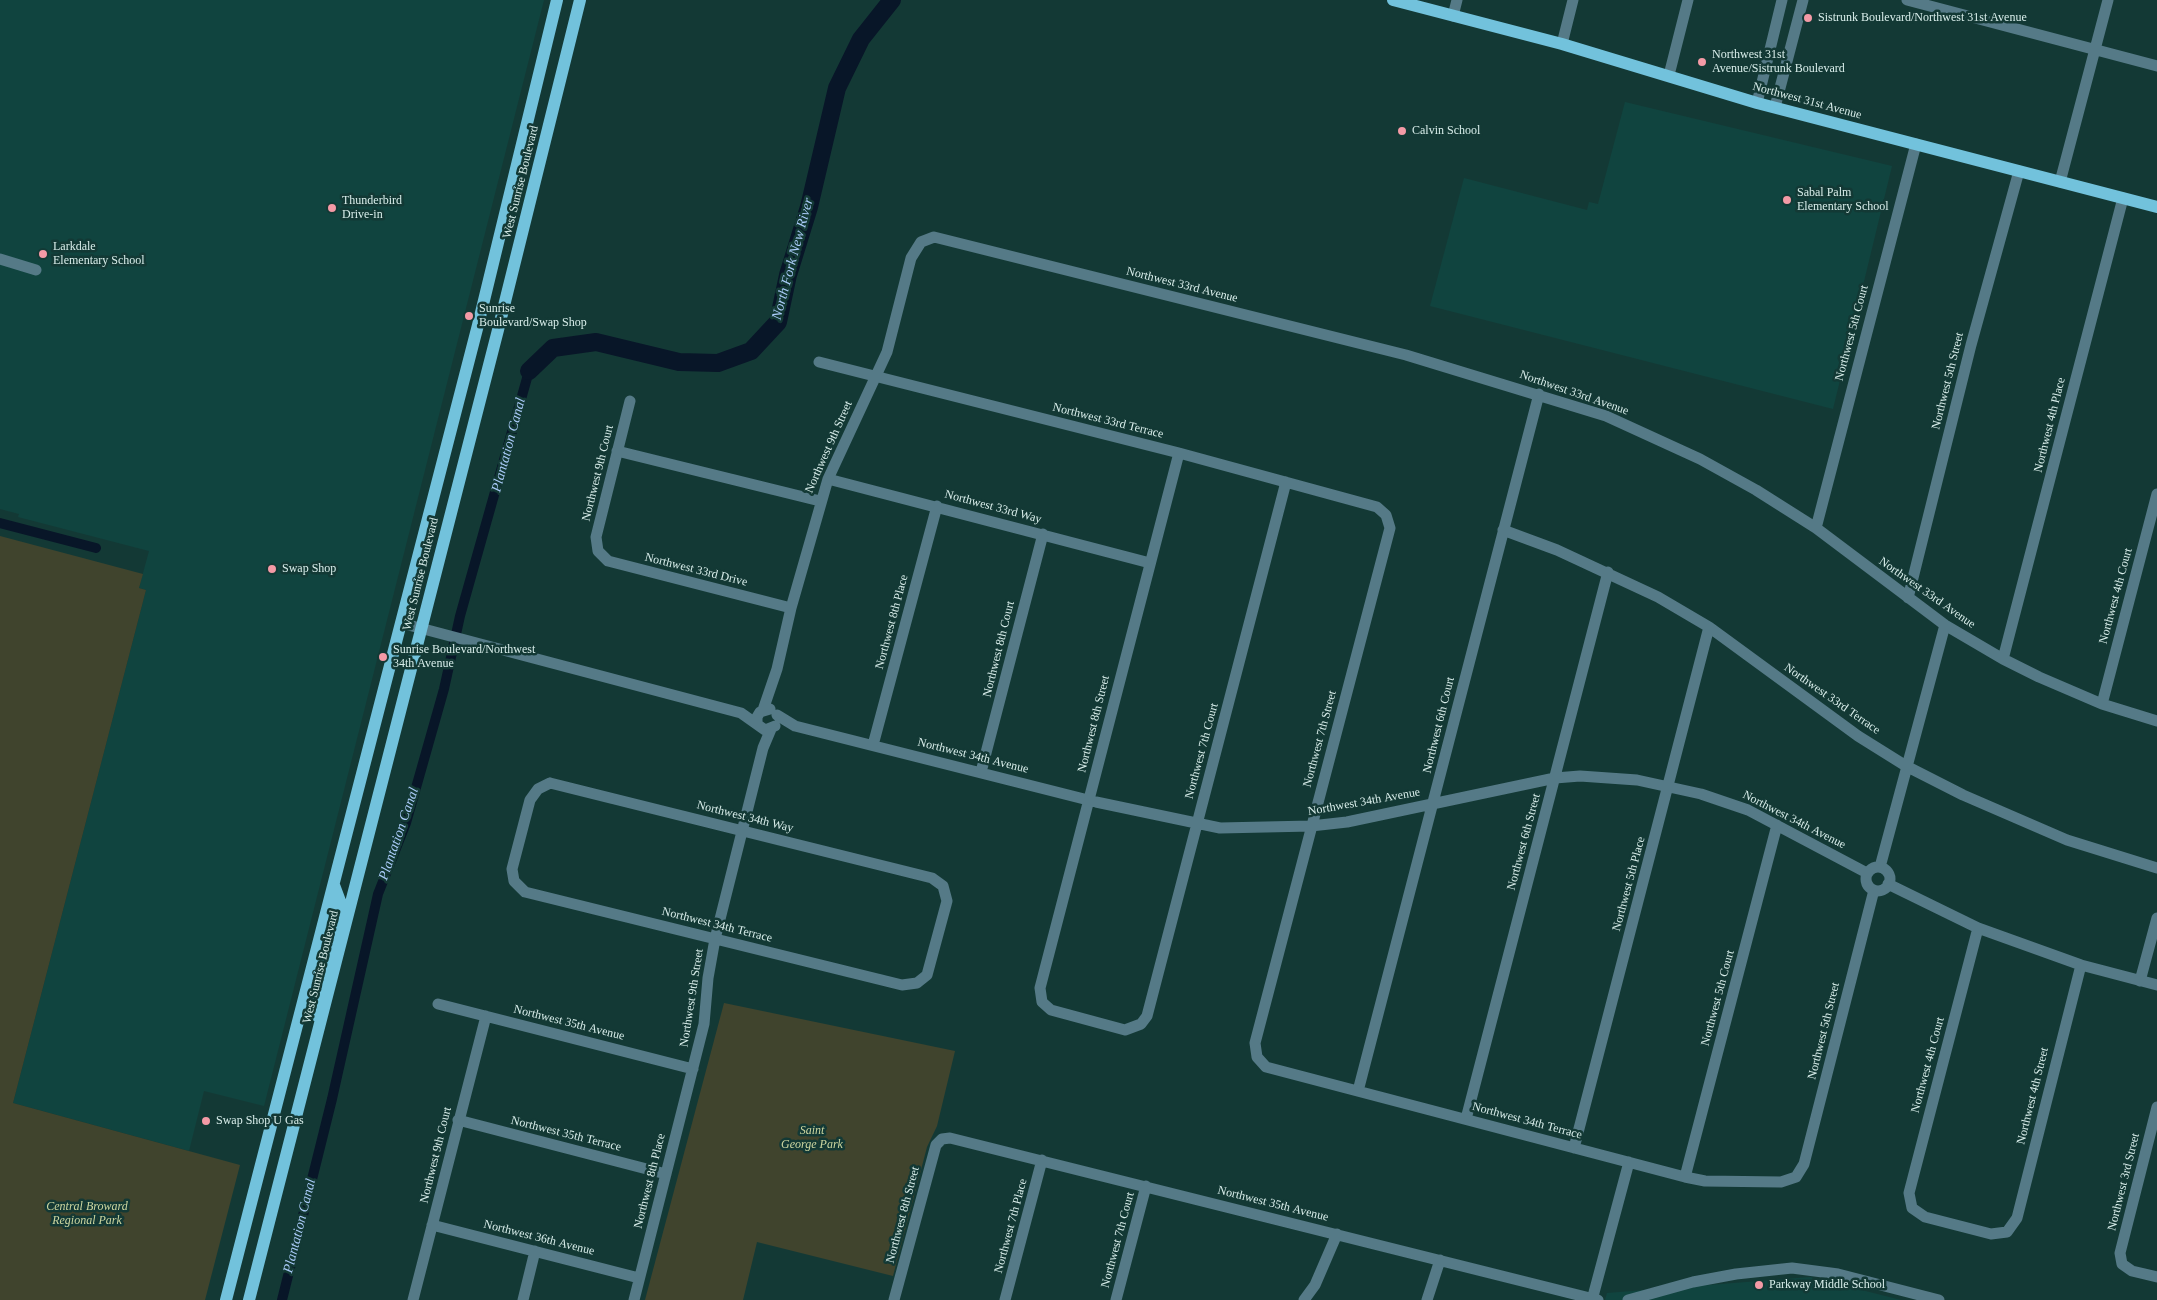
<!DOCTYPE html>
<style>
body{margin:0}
canvas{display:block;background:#133935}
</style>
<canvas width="2157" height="1300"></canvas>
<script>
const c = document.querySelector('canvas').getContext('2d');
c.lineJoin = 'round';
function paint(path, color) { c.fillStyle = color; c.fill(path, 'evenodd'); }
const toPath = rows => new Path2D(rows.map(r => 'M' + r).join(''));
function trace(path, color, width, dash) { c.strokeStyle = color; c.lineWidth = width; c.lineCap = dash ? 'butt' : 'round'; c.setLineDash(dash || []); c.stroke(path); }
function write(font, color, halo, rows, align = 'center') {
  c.font = font + ' Georgia,serif'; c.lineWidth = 5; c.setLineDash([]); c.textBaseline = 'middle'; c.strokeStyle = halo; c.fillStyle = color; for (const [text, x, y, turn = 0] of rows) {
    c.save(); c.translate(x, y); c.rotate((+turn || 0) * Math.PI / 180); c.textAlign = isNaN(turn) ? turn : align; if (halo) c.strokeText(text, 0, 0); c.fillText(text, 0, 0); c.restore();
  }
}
const built = toPath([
 [0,0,544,0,264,1106,204,1091,189,1151,13,1103,146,590,139,588,149,551,18,517,19,514,0,509],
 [1625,102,1892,166,1833,409,1430,306,1464,178,1587,210,1589,202,1598,204],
 [1810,1277,1901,1300,1605,1300,1607,1293]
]);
const green = toPath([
 [0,536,143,574,139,588,146,590,13,1103,240,1165,205,1300,0,1300],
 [724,1003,955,1051,937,1126,927,1147,893,1276,757,1242,743,1300,645,1300]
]);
const canal = toPath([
 [0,523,96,548],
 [282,1300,332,1099,378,894,406,823,444,689,460,616,529,371]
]);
const river = toPath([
 [529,371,553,348,596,342,679,362,718,363,751,351,778,322,788,275,809,207,837,88,861,39,892,0]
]);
const minor = toPath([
 [1907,0,2157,66],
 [1453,16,1457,0],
 [1562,44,1573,0],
 [1669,75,1688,0],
 [1757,103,1782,0],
 [1775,107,1803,0],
 [2060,182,2108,0],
 [0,259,36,270],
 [819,362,1179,453,1377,507,1386,515,1390,528,1255,1043,1257,1057,1266,1067,1685,1177,1705,1181,1781,1182,1796,1177,1804,1164,1874,890],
 [630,401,596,537,598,551,608,561,791,608],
 [617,451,820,501],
 [1179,453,1040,988,1042,1002,1051,1010,1125,1030,1141,1024,1147,1016,1286,482],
 [828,479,1150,563],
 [1816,528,1916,144],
 [1503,530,1557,550,1658,597,1709,627,1858,736,1906,766,1963,795,2067,840,2157,868],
 [1908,598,1971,345,2019,171],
 [401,623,741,713,765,730,775,726],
 [2003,659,2123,198],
 [2102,704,2157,494],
 [763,710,777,669,791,608,828,479,887,352,911,258,921,242,934,237,1406,355,1606,416,1700,459,1756,490,1816,528,1945,625,2003,659,2039,677,2102,704,2157,721],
 [777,715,795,726,1096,802,1220,828,1311,826,1347,822,1555,778,1580,776,1637,780,1701,794,1748,810,1867,873],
 [757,724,757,717,760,712,770,709],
 [873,745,937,506],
 [981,772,1043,534],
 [550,783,932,878,943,886,947,901,927,975,917,983,902,985,525,892,514,881,512,869,530,800,538,789,550,783],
 '1866 879a12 12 0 1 1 24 0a12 12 0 1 1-24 0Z',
 [1880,867,1945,625],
 [1888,884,1978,928,2081,965,2157,985],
 [1978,928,1909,1193,1912,1208,1925,1217,1991,1234,2007,1232,2017,1218,2081,965],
 [2140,981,2157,918],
 [438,1004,693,1069],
 [1358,1091,1539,394],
 [2157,1107,2120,1253,2122,1264,2132,1271,2157,1277],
 [1466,1119,1608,572],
 [458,1120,666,1174],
 [1574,1148,1709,627],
 [1685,1177,1777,825],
 [432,1225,639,1278],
 [413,1300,486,1016],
 [523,1300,535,1251],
 [634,1300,704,1024,708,978,715,939,763,748,771,729],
 [894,1300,936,1145,942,1139,950,1138,1598,1300],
 [1005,1300,1042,1160],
 [1116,1300,1146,1186],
 [1304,1300,1315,1285,1337,1234],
 [1427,1300,1440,1260],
 [1592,1300,1629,1162],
 [1628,1300,1693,1282,1736,1274,1792,1268,1838,1274,1939,1300]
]);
const major = toPath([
 [1393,0,1562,44,1757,103,2157,207],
 [314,1015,340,901,334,885],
 [226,1300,478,325,557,0],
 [249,1300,498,330,580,0]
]);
const markers = [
 [1808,18,5,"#f49aa6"],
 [1702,62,5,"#f49aa6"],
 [1402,131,5,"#f49aa6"],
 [1787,200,5,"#f49aa6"],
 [332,208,5,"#f49aa6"],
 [43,254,5,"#f49aa6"],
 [469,316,5,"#f49aa6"],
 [272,569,5,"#f49aa6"],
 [383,657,5,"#f49aa6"],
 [206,1121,5,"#f49aa6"],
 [1759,1285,5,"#f49aa6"]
];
const poiNames = [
 ["Sistrunk Boulevard/Northwest 31st Avenue",1818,18],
 ["Northwest 31st",1712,55],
 ["Avenue/Sistrunk Boulevard",1712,69],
 ["Calvin School",1412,131],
 ["Sabal Palm",1797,193],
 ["Elementary School",1797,207],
 ["Thunderbird",342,201],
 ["Drive-in",342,215],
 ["Larkdale",53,247],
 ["Elementary School",53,261],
 ["Sunrise",479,309],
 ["Boulevard/Swap Shop",479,323],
 ["Swap Shop",282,569],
 ["Sunrise Boulevard/Northwest",393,650],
 ["34th Avenue",393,664],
 ["Swap Shop U Gas",216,1121],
 ["Parkway Middle School",1769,1285]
];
const streetNames = [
 ["Northwest 31st Avenue",1807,101,15],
 ["West Sunrise Boulevard",521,182,-76],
 ["Northwest 33rd Avenue",1182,285,14],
 ["Northwest 5th Court",1852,333,-75],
 ["Northwest 5th Street",1948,381,-76],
 ["Northwest 33rd Avenue",1574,393,19],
 ["Northwest 33rd Terrace",1108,421,14],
 ["Northwest 4th Place",2050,425,-76],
 ["Northwest 9th Street",829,447,-66],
 ["Northwest 9th Court",598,473,-76],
 ["Northwest 33rd Way",993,507,15],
 ["Northwest 33rd Drive",696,570,14],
 ["West Sunrise Boulevard",421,574,-76],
 ["Northwest 33rd Avenue",1927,593,35],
 ["Northwest 4th Court",2116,596,-75],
 ["Northwest 8th Place",892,622,-75],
 ["Northwest 8th Court",999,649,-76],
 ["Northwest 33rd Terrace",1832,699,35],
 ["Northwest 8th Street",1094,724,-76],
 ["Northwest 6th Court",1439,725,-76],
 ["Northwest 7th Street",1320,739,-75],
 ["Northwest 7th Court",1202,751,-75],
 ["Northwest 34th Avenue",973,756,14],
 ["Northwest 34th Avenue",1364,802,-10],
 ["Northwest 34th Way",745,817,14],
 ["Northwest 34th Avenue",1794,820,27],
 ["Northwest 6th Street",1524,842,-75],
 ["Northwest 5th Place",1629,884,-75],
 ["Northwest 34th Terrace",717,925,14],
 ["West Sunrise Boulevard",321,967,-76],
 ["Northwest 9th Street",692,998,-81],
 ["Northwest 5th Court",1718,998,-75],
 ["Northwest 35th Avenue",569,1023,14],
 ["Northwest 5th Street",1824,1031,-76],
 ["Northwest 4th Court",1928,1065,-75],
 ["Northwest 4th Street",2033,1096,-76],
 ["Northwest 34th Terrace",1527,1121,15],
 ["Northwest 35th Terrace",566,1134,14],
 ["Northwest 9th Court",436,1155,-76],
 ["Northwest 8th Place",650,1181,-76],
 ["Northwest 3rd Street",2124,1182,-76],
 ["Northwest 35th Avenue",1273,1204,14],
 ["Northwest 8th Street",903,1215,-75],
 ["Northwest 7th Place",1011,1226,-75],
 ["Northwest 36th Avenue",539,1238,14],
 ["Northwest 7th Court",1118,1240,-75]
];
const parkNames = [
 ["Saint",812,1131],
 ["George Park",812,1145],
 ["Central Broward",87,1207],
 ["Regional Park",87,1221]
];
const waterNames = [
 ["North Fork New River",793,259,-75],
 ["Plantation Canal",509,445,-75],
 ["Plantation Canal",399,834,-71],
 ["Plantation Canal",300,1226,-76]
];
paint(built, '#10443f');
paint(green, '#40442d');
trace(canal, '#081628', 10);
trace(river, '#081628', 18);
trace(minor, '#557a87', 11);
trace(major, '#72c2dc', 12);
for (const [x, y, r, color] of markers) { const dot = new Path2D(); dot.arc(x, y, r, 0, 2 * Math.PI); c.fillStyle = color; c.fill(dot); trace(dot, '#133935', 2); }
write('12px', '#d8edea', '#133935', poiNames, 'left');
write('12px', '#d8edea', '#133935', streetNames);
write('italic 12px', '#cdd6a0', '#133935', parkNames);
write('italic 14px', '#aacbf8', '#133935', waterNames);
</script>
